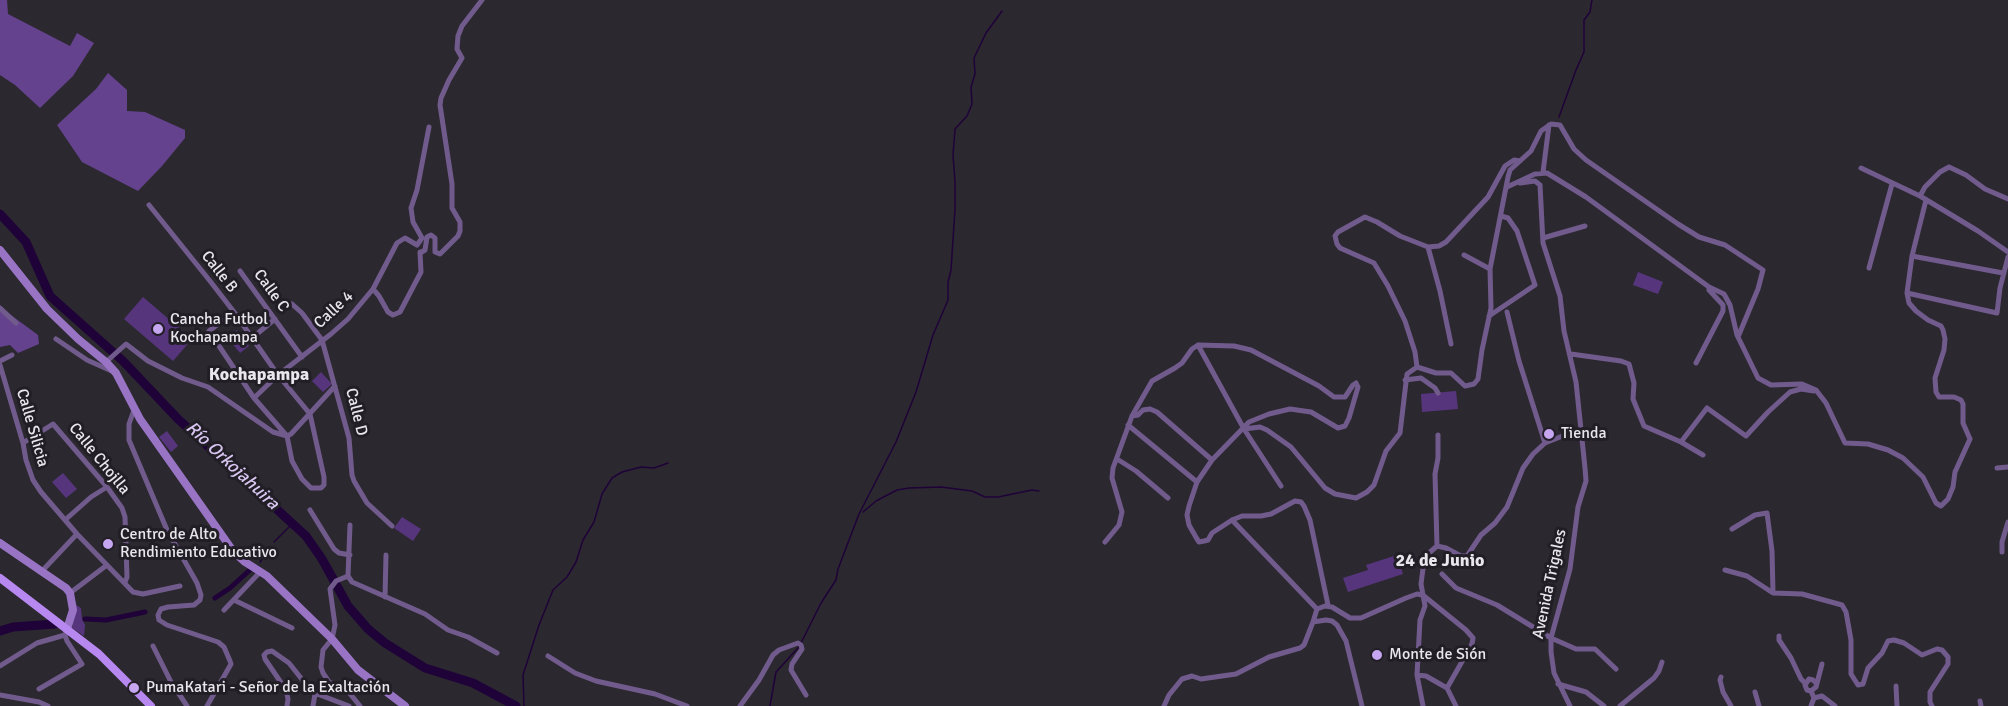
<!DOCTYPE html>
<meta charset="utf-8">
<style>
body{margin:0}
canvas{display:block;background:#2b2830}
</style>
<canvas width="2008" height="706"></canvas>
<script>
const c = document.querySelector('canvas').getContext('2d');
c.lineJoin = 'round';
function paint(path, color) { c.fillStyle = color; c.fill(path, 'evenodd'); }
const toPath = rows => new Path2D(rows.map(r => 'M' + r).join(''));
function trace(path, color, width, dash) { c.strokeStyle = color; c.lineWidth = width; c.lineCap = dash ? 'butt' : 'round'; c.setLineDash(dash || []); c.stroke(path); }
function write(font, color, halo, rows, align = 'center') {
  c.font = font + ' Signika,sans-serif'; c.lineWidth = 6; c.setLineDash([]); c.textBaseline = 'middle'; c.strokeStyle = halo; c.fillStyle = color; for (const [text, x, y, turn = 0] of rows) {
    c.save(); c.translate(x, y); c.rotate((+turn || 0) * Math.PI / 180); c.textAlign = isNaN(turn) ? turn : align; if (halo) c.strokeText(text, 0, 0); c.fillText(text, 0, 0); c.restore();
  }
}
const green = toPath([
 [1638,272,1663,282,1658,294,1633,285],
 [143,297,192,339,173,361,124,319],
 [237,330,249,346,240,353,227,337],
 [321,372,332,384,323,392,312,381],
 [1456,391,1458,409,1422,412,1421,394],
 [167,431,178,446,171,452,159,437],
 [63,473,77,489,66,498,52,482],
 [402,517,421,529,413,541,394,528],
 [1397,555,1403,574,1348,592,1343,578,1368,570,1366,565],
 [76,605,81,608,82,619,85,625,84,636,72,628]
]);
const forest = toPath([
 [0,0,7,0,8,14,70,46,77,33,94,43,73,76,40,108,15,85,0,75],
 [108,73,127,90,127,111,145,112,185,130,185,138,162,166,138,191,82,162,57,125,96,89],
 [0,307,38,335,39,344,18,353,10,345,0,347]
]);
const stream = toPath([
 [1559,117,1576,70,1584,52,1584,20,1590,12,1592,0],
 [863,512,876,501,897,490,909,488,941,487,972,491,985,497,998,497,1032,490,1039,491],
 [274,542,292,524],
 [260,562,270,547],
 [801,643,821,603,836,580,838,569,859,514,896,442,916,392,933,335,948,300,948,282,951,270,955,209,955,182,953,155,955,129,967,116,972,104,971,87,975,74,974,58,986,33,1002,11],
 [524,706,523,675,539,625,553,590,567,577,576,562,583,540,594,522,602,494,612,478,622,472,641,467,654,468,668,463],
 [770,706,776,672,799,647]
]);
const canal = toPath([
 [215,598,230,588,252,568],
 [85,619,106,620,145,612]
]);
const river = toPath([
 [0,214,26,242,50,296,123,361,178,419,306,536,322,559,348,606,368,629,385,643,425,668,473,683,516,706],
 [0,631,13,627,55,624]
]);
const minor = toPath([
 [1861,168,1920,196,1978,231,2008,252],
 [1543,172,1549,125],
 [1520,183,1535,181,1540,185,1543,243,1560,296,1564,331,1576,382,1585,468,1586,481,1578,507,1570,569,1551,638,1551,652,1554,673,1570,706],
 [1507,187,1535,174,1547,173,1586,197,1709,287,1724,294,1730,305,1737,335,1758,378,1771,385,1802,384,1816,390,1826,403,1845,443,1868,444,1888,450,1903,458,1923,477,1936,503,1941,506,1948,499,1953,487,1955,472,1970,439,1963,423,1963,404,1961,400,1954,397,1939,397,1936,392,1935,378,1944,350,1945,339,1943,330,1941,326,1928,320,1916,311,1909,303,1907,293,1912,256,1926,200],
 [1920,196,1925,187,1940,172,1949,167,1966,175,1985,189,2008,199],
 [149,205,210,281,234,312,278,375,310,414,324,477,324,485,321,488,311,488,302,479,292,461,287,436,254,398,209,331,234,312],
 [1543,238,1585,226],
 [417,245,422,238,413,222,411,208,417,190,429,127],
 [1428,247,1440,291,1451,344],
 [420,253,425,250,427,237,431,235,435,238,435,252,440,254,458,236,460,231,460,222,452,208,452,184,440,105,441,98,449,80,462,58,457,49,458,36,462,26,482,0],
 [1464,255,1490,269],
 [1912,256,2003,273],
 [1869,268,1892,184],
 [240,271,302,357],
 [373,289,379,296,388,312,393,315,400,312,421,272,420,252],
 [1907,293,1997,313,2000,288,2008,257],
 [292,304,302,313,322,340,349,438,352,475,354,481,367,503,392,526],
 [0,308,16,323],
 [1507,312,1519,361,1545,443],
 [1489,316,1535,285,1517,231,1508,218,1501,216],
 [252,338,275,319],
 [56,339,87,360,114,372],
 [1198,345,1244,429,1281,486],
 [1571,354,1621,361,1629,364,1634,383,1633,399,1644,426,1681,442,1703,455],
 [0,361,12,355],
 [106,362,126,344,148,361,182,378,208,387,273,432,287,436,291,434,335,386],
 [1696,363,1723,311,1723,305,1709,290,1709,287],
 [0,365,23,443,26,460,33,480,41,492,77,534,133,592,143,594,180,586],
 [1417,367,1415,352,1405,321,1388,286,1374,263,1340,248,1337,244,1335,236,1338,232,1365,217,1377,222,1400,236,1428,247,1439,246,1446,242,1488,197,1505,166,1514,160,1520,161],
 [1405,380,1421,378,1435,388,1438,393],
 [254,398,278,375,331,334,348,319,373,289,397,243,405,238,417,245],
 [134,410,129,424,129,440,167,530,197,583,201,595,200,600,194,605,168,607,161,609,158,615,159,620,167,625,218,642,224,647,230,661,231,664,207,706],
 [1132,416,1138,415,1143,410,1150,409,1157,412,1212,460],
 [1128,425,1197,482],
 [1244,429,1260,427,1267,430,1291,447,1325,488,1335,494,1356,498,1367,492,1374,485,1386,451,1400,433,1407,374,1417,367,1436,373,1451,373,1465,386,1474,384,1478,379,1482,350,1491,308,1490,269,1508,177,1510,170,1531,151,1541,131,1551,124,1560,125,1574,149,1586,160,1678,224,1699,237,1725,245,1763,270,1758,289,1738,337],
 [1681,442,1707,408,1746,436,1768,412,1790,392,1801,389,1814,391],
 [23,443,53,424,107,487,122,508,125,517,127,577,125,582],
 [1117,459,1136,471,1168,498],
 [1997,468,2008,467],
 [310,510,334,549,339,553,350,555],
 [65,520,91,497,107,487],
 [1232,520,1317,609],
 [350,525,348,576,352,582,425,614,448,630,468,637,497,653],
 [1732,529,1755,515,1767,513,1772,551,1773,593],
 [1105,542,1119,525,1122,512,1112,478,1113,468,1132,416,1152,381,1175,368,1182,363,1192,349,1198,345,1234,346,1251,350,1319,386,1334,397,1345,397,1353,385,1356,383,1358,387,1349,418,1345,426,1338,428,1311,412,1290,409,1269,414,1249,422,1212,460,1197,482,1189,506,1187,515,1189,525,1197,539,1199,542,1204,541,1208,540,1212,533,1232,520,1242,516,1261,516,1271,514,1295,501,1301,502,1304,506,1310,520,1328,605],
 [1437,546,1435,474,1438,458,1438,435],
 [2002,552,2002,542,2008,522],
 [1725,570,1747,576,1773,593,1802,594,1842,605,1846,612,1851,640,1851,674,1858,685,1863,684,1868,668,1882,653,1888,641,1894,640,1904,643,1922,655,1937,649,1942,650,1948,657,1948,664,1930,692,1930,702,1932,706],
 [42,571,77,534],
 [1442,574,1456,588,1497,605,1551,638,1576,649,1595,649,1616,669],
 [348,576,336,581,330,589,335,625,332,639,323,650,321,667,323,673,329,682,347,690,360,706],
 [70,593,107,565],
 [1424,596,1466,630,1473,638,1472,644,1447,688,1456,706],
 [385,597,386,555],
 [234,600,292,628],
 [224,610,261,571],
 [1313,622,1317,609,1325,606,1332,607,1350,618,1361,618,1406,598,1417,594,1422,595],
 [1779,636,1779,640,1791,658,1801,679,1805,683],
 [153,646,171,682,187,706],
 [548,656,575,673,596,681,655,694,687,706],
 [0,666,37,643,65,635],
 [1417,675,1426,676,1447,688],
 [1721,677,1720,680,1723,692,1731,706],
 [1558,684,1586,692,1604,706],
 [1896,686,1897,706],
 [39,689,82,664,67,641,65,635,67,629],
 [1811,691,1816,687,1822,664],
 [1755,692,1759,706],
 [0,695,39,702,48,706],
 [1814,698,1811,691,1807,690,1805,685,1809,679,1813,680,1816,683],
 [1980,701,1981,706],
 [287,706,288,699,286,690,265,659,264,655,267,652,272,651,289,663,312,692,349,706],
 [313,706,315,694],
 [740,706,759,680,773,655,779,650,798,643,801,645,802,649,792,664,791,670,806,695],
 [1164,706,1169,695,1182,679,1192,676,1201,679,1236,674,1269,657,1300,648,1304,645,1313,622,1326,620,1332,621,1337,625,1346,641,1362,706],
 [1423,706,1417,675,1420,620,1425,606,1421,584,1424,561,1429,553,1437,546,1446,548,1461,556,1467,556,1481,535,1495,523,1507,507,1523,468,1533,454,1545,443,1580,429],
 [1620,706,1654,678,1659,671,1662,662],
 [1811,706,1814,698,1822,696,1835,706]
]);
const secondary = toPath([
 [0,250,47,309,78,339,106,362,116,373,140,419,233,551,245,562,267,576,332,639,358,670,405,706],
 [0,543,66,588,70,593,73,610,67,629]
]);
const primary = toPath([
 [0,578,99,654,151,706]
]);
const markers = [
 [158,329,6,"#c6a6f0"],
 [1549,434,6,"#c6a6f0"],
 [108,544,6,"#c6a6f0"],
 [1377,655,6,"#c6a6f0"],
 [134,688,6,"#c6a6f0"]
];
const streetNames = [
 ["Calle B",219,272,52],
 ["Calle C",271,291,54],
 ["Calle 4",334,310,-43],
 ["Calle D",356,412,76],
 ["Calle Silicia",32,428,74],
 ["Calle Chojlla",99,459,51],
 ["Avenida Trigales",1550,584,-78]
];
const poiNames = [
 ["Cancha Futbol",170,320],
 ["Kochapampa",170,338],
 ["Tienda",1561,434],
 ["Centro de Alto",120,535],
 ["Rendimiento Educativo",120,553],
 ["Monte de Sión",1389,655],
 ["PumaKatari - Señor de la Exaltación",146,688]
];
const neighbourhoodNames = [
 ["Kochapampa",259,375],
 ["24 de Junio",1440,561]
];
const waterNames = [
 ["Río Orkojahuira",232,466,43]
];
paint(green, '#57357d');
paint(forest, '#65428d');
trace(stream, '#1f0238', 1.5);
trace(canal, '#1f0238', 5);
trace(river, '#1f0238', 9);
trace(minor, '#715b8d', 5);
trace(secondary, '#9974c5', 8);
trace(primary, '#b888f1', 8);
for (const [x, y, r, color] of markers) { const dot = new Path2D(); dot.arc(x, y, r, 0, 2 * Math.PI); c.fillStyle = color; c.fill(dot); trace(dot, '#221e26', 2); }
write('16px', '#e9e7ec', '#221e26', streetNames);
write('16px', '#e9e7ec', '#221e26', poiNames, 'left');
write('bold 18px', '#e9e7ec', '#221e26', neighbourhoodNames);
write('italic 18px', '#d8c6f1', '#221e26', waterNames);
</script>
